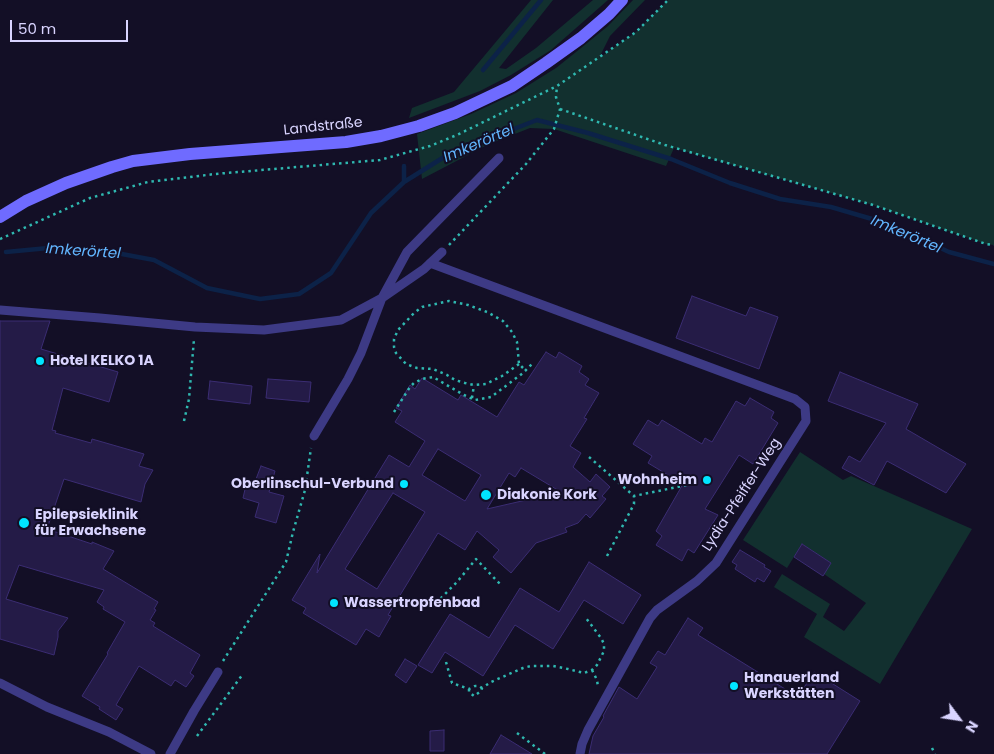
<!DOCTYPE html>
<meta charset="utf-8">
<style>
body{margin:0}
#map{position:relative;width:994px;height:754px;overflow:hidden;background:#130f26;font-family:Poppins,sans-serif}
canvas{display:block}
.north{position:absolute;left:934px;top:694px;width:50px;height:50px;-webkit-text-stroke:4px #130f26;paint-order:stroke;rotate:121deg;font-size:14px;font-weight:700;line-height:20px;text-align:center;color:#d9d4ff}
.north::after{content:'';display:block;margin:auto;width:18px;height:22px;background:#d9d4ff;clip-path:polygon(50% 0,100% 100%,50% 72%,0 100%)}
.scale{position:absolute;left:10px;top:20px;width:118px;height:22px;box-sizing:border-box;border:2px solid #d9d4ff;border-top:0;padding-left:6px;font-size:15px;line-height:18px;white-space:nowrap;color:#d9d4ff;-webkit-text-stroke:4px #130f26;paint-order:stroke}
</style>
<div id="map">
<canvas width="994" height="754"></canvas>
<div class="north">N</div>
<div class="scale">50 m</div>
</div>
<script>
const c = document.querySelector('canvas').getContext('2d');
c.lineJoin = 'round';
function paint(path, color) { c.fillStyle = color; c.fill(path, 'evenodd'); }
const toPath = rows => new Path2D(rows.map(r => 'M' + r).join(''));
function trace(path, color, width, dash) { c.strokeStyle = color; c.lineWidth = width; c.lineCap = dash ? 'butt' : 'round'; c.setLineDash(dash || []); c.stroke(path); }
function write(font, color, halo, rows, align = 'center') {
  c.font = font + ' Poppins,sans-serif'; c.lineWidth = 4; c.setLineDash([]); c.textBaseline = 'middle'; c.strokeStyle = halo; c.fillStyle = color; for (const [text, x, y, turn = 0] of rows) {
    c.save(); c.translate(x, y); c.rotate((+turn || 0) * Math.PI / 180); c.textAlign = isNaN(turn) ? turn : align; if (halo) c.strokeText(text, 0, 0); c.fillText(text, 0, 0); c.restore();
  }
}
const green = toPath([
 [531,0,553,0,499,68,506,69,536,48,593,0,608,0,551,50,511,75,480,91,409,118,412,108,454,92],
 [633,0,645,0,610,36,599,58,636,32,668,0,994,0,994,245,986,244,873,205,674,148,666,166,554,129,530,128,487,145,422,179,417,134,471,114,516,93,556,68,581,48,608,26],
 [800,452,843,480,851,476,972,529,880,684,804,637,817,614,774,587,782,574,830,604,823,617,844,631,866,603,824,574,831,563,802,544,787,568,743,540]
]);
const stream = toPath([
 [483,70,541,0],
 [404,182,404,166],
 [6,252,59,247,111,252,154,260,207,288,260,299,299,294,331,273,371,213,404,182,449,154,537,120,588,133,671,159,730,183,780,199,831,207,889,224,949,252,994,264]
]);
const building = toPath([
 [692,296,746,316,750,307,778,317,759,369,676,338,692,296],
 [0,321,50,321,41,349,118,372,109,402,63,388,52,430,56,431,55,433,91,443,92,439,144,454,139,466,153,470,145,484,141,502,64,479,47,529,92,544,92,542,114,551,103,569,158,602,154,609,156,610,150,620,155,623,153,626,200,655,190,673,194,676,186,687,175,680,171,686,139,666,116,705,123,709,116,720,99,709,100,707,82,696,108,654,107,653,125,622,103,609,104,607,97,602,104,590,19,565,6,599,68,618,58,631,58,637,54,655,0,639,0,321],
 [546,352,556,358,559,352,582,366,579,372,589,379,585,385,599,393,584,418,587,419,570,446,581,453,573,467,590,482,596,474,610,487,602,496,606,499,590,518,586,514,578,523,565,528,567,532,536,543,511,573,493,557,499,550,477,531,465,550,438,533,388,615,391,616,379,637,366,629,356,645,303,613,306,608,292,600,320,554,317,573,389,455,409,467,425,441,395,422,402,411,396,408,410,385,415,389,422,378,458,400,461,395,497,417,519,382,524,385,546,352],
 [438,449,481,475,465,501,422,475,438,449],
 [521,468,561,492,487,509,509,473,515,477,521,468],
 [393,493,425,512,377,589,345,569,393,493],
 [840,372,918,404,906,429,966,464,946,493,887,461,874,485,842,468,849,456,860,462,886,423,828,401,840,372],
 [268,379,311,382,309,402,266,398,268,379],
 [210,381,252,386,250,404,208,399,210,381],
 [750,398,774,412,771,418,778,423,753,464,739,455,705,509,718,515,694,553,688,549,682,561,656,545,662,536,656,531,683,484,648,463,652,456,633,444,648,420,658,426,662,420,702,444,705,438,712,442,736,401,745,406,750,398],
 [261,466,275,471,269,492,284,496,276,523,255,517,259,503,243,498,246,485,253,487,261,466],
 [802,544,831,563,823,576,794,557,802,544],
 [740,550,765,565,764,567,771,571,764,582,757,578,755,582,735,569,737,565,732,562,740,550],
 [589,562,641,595,623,624,584,600,553,649,515,625,483,676,445,652,432,673,418,665,450,614,489,638,520,588,559,612,589,562],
 [688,618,703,628,698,635,798,697,814,672,860,701,827,754,589,754,593,736,604,717,603,716,619,687,637,699,657,667,650,663,658,651,665,655,688,618],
 [405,659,417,666,406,683,395,675,405,659],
 [444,730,444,751,430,751,430,731,444,730],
 [501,735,532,754,490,754,501,735]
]);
const path = toPath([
 [560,109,665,145,873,205,986,244,994,245],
 [0,239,90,198,148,182,215,174,380,160,430,146,457,135,557,86,636,32,668,0],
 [449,245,526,164,554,129,560,109,556,97,557,86],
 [519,364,502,376,486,384,474,385,465,383,455,380,447,375,433,369,417,368,406,364,396,353,394,347,394,339,398,330,414,313,422,307,449,301,468,305,487,312,503,321,512,332,517,342,519,364,526,371],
 [472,398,474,385],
 [394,412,410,387,414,383,422,379,433,377,464,395,475,400,491,397,523,373,534,362],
 [184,421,189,399,194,339],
 [589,457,634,496,687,485],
 [607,556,634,504,634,496],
 [436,603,457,582,476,559,500,584],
 [223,661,286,562,293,532,305,490,311,448],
 [446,662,452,683,469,689,475,686,479,686,482,688],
 [592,670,597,680,598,687],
 [469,689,469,692,474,696,481,691,482,688,491,682,523,668,531,666,553,666,568,669,584,673,592,670,597,665,604,651,604,644,601,638,586,618],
 [517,733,545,754],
 [197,736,243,674],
 [932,748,935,754]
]);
const lane = toPath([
 [430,263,795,399,805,407,806,421,716,563,697,581,657,610,650,618,588,730,582,744,580,754],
 [0,310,100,318,195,327,264,330,341,320,382,298,424,269,442,252],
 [314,436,348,379,361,353,382,298,407,252,499,158],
 [0,683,47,707,109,732,151,754],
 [170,754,194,711,218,672]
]);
const secondary = toPath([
 [0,217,26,201,66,183,112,167,133,161,190,154,346,142,381,136,419,126,455,113,512,86,546,63,581,38,609,14,622,0]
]);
const markers = [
 [40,361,5,"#00e5ff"],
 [707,480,5,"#00e5ff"],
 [404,484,5,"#00e5ff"],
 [486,495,6,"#00e5ff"],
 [24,523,6,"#00e5ff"],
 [334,603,5,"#00e5ff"],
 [734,686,5,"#00e5ff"]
];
const streetNames = [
 ["Landstraße",323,127,-6],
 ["Lydia-Pfeiffer-Weg",742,495,-57]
];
const poiNames = [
 ["Hotel KELKO 1A",50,361],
 ["Wohnheim",697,480,"right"],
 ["Oberlinschul-Verbund",394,484,"right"],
 ["Diakonie Kork",497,495],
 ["Epilepsieklinik",35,515],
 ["für Erwachsene",35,531],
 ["Wassertropfenbad",344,603],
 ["Hanauerland",744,678],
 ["Werkstätten",744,694]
];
const waterNames = [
 ["Imkerörtel",479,144,-23],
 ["Imkerörtel",906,235,23],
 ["Imkerörtel",83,252,4]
];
paint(green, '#12302f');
trace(stream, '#0c2248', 4.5);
paint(building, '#241b47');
trace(building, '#3b2d73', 1);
trace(path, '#2fb8b0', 2.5, [2.5, 4]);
trace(lane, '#3d3a85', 9);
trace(secondary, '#6f6bff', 12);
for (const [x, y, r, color] of markers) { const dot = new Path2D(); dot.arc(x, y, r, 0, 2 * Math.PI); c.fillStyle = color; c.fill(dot); trace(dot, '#130f26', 2); }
write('14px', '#d9d4ff', '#130f26', streetNames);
write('bold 14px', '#d9d4ff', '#130f26', poiNames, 'left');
write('italic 15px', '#62b6ff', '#130f26', waterNames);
</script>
